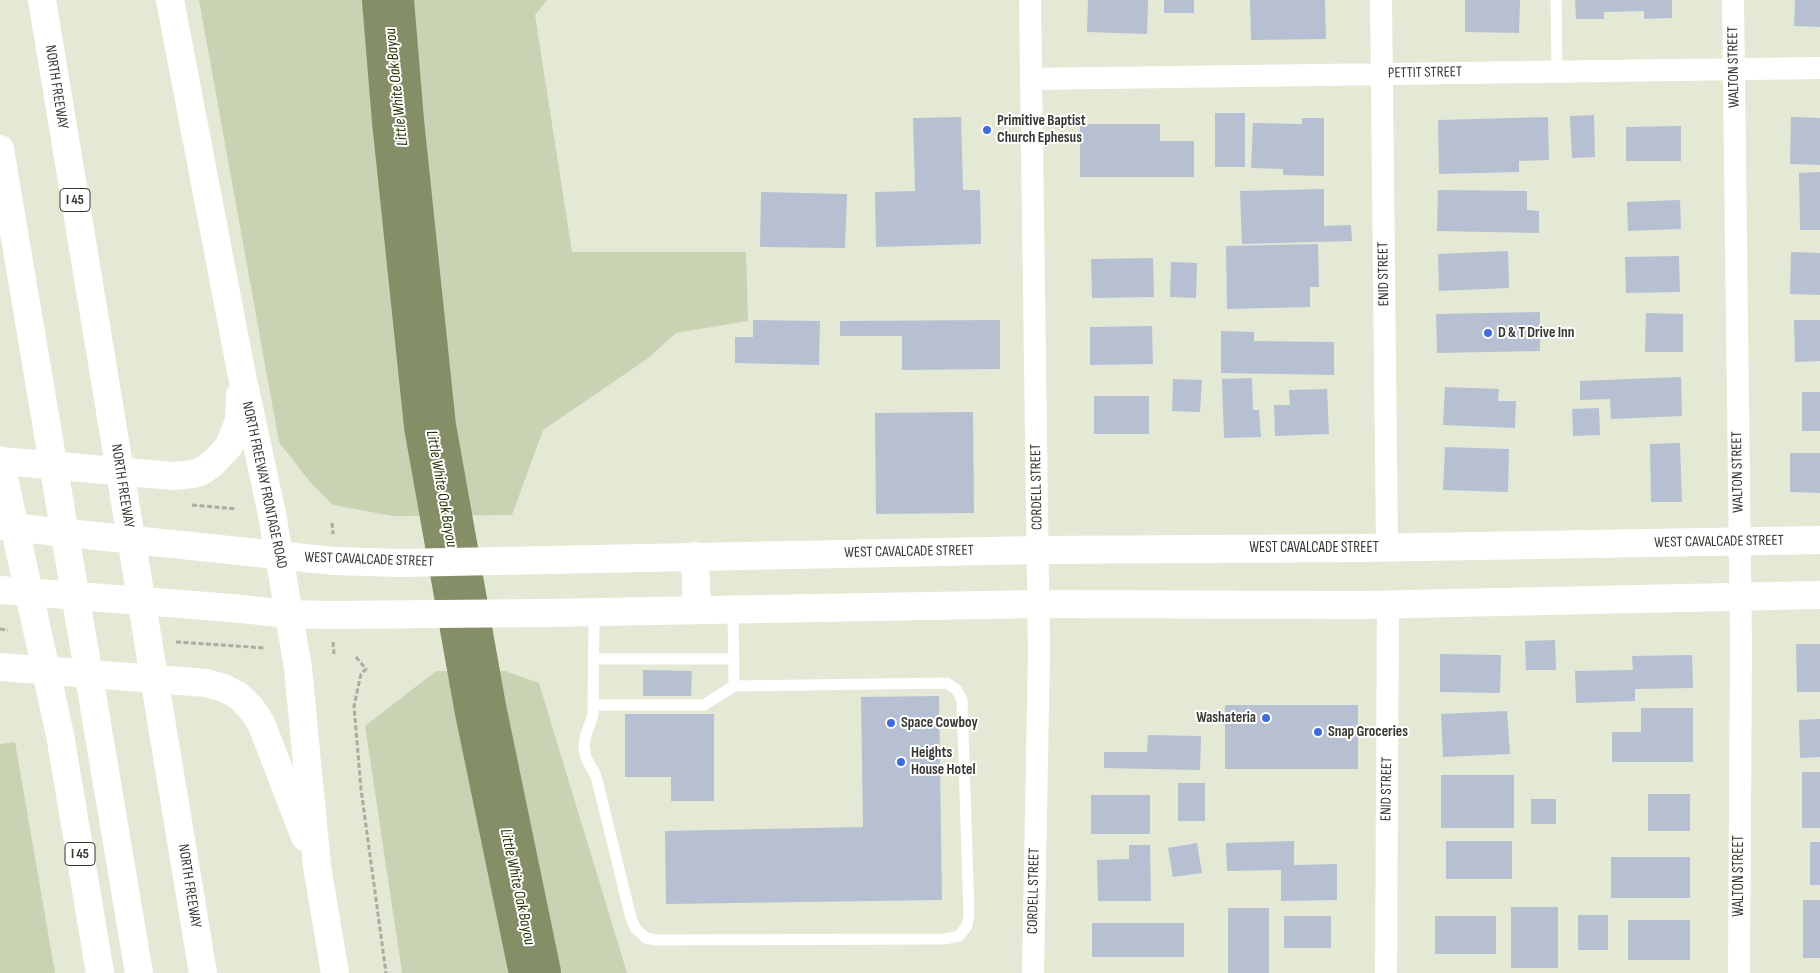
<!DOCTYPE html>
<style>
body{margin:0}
canvas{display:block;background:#e3e9d5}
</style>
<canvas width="1820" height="973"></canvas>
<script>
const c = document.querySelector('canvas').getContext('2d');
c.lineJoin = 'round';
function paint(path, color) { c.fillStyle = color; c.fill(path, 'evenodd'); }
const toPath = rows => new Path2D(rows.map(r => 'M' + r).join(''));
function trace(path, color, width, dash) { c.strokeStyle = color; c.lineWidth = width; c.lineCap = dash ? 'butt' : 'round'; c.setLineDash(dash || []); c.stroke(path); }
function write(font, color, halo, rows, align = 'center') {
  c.font = font + ' "Sofia Sans Condensed",sans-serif'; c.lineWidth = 4; c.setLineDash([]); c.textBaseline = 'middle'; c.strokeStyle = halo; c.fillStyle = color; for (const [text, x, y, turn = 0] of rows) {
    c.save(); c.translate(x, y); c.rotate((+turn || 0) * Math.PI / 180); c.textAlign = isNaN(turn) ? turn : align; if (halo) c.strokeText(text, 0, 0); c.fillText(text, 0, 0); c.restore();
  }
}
const green = toPath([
 [199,0,547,0,535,15,572,252,746,252,748,321,676,333,647,359,543,430,512,515,393,516,333,505,310,482,279,442],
 [436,671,505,671,539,683,627,973,402,973,365,726],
 [15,742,55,973,0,973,0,744]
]);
const river = toPath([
 [388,0,398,121,430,426,480,707,535,973]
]);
const building = toPath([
 [1088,0,1148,0,1147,34,1087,32],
 [1164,0,1194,0,1194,13,1164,13],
 [1250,0,1325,0,1326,39,1251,40],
 [1465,0,1520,0,1519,33,1465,32],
 [1575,0,1672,0,1672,18,1644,19,1644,11,1604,12,1604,19,1576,19],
 [1795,0,1820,0,1820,27,1794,26],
 [1215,113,1245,113,1245,167,1215,167],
 [1594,115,1595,157,1572,158,1570,116],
 [961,117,963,190,980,190,981,244,876,247,875,192,915,191,913,118],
 [1548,117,1549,160,1519,161,1519,172,1439,174,1438,120],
 [1791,117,1820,118,1820,165,1790,164],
 [1302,118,1324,118,1324,176,1283,175,1283,169,1251,168,1253,123,1302,124],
 [1080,124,1160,124,1160,141,1194,141,1194,177,1080,177],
 [1681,126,1681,161,1626,161,1626,127],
 [1820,172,1820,230,1800,230,1799,173],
 [1324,189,1324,226,1351,225,1352,241,1242,244,1240,191],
 [1438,190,1527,191,1527,210,1539,211,1539,233,1437,231],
 [761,192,847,194,845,248,760,247],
 [1680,200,1681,229,1628,231,1627,202],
 [1318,244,1319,287,1310,287,1310,307,1227,309,1226,246],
 [1508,251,1509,288,1439,291,1438,254],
 [1791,252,1820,253,1820,295,1790,294],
 [1679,256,1680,292,1626,293,1625,257],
 [1153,258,1154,297,1092,298,1091,259],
 [1171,262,1197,263,1196,298,1170,297],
 [1540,312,1540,351,1437,353,1436,314],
 [1646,313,1683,314,1683,352,1645,352],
 [753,320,820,321,819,365,735,363,735,337,753,337],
 [1000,320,1000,369,902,370,902,336,840,336,840,321],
 [1794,320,1820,320,1820,361,1795,362],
 [1152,326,1153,364,1090,365,1090,327],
 [1221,331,1254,332,1254,341,1334,342,1334,375,1221,373],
 [1681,377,1682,416,1611,419,1610,399,1580,400,1580,381],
 [1252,378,1253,410,1259,410,1261,437,1224,438,1222,379],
 [1173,379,1202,380,1200,412,1172,411],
 [1445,387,1499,389,1498,401,1516,401,1515,428,1443,425],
 [1327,389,1329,434,1275,436,1274,405,1290,405,1289,390],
 [1802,392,1820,392,1820,431,1802,431],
 [1094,396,1149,396,1149,434,1094,434],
 [1599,408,1600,435,1573,436,1572,409],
 [973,412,974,513,876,514,875,413],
 [1680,443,1682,502,1651,502,1650,444],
 [1445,447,1509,449,1508,492,1443,490],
 [1790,453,1820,453,1820,493,1790,492],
 [1555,640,1556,670,1526,670,1525,641],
 [1796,644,1820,644,1820,692,1797,692],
 [1440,654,1501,655,1500,693,1440,692],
 [1692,655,1693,688,1635,689,1635,701,1576,703,1575,671,1633,670,1632,656],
 [643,670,692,671,691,696,643,696],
 [939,696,942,900,666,904,665,831,863,827,861,697],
 [1225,705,1358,705,1358,769,1225,769],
 [1641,708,1693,708,1693,762,1612,762,1612,732,1641,732],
 [1507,711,1510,754,1443,757,1441,714],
 [625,714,714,714,714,801,671,801,671,777,625,777],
 [1820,719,1820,757,1800,758,1799,720],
 [1148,735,1201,736,1200,770,1104,768,1104,752,1147,752],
 [1802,772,1820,772,1820,828,1802,828],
 [1441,775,1514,775,1514,828,1441,828],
 [1178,783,1205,783,1205,821,1178,821],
 [1648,794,1690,794,1690,831,1648,831],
 [1091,795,1150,795,1150,834,1091,834],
 [1531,799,1556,799,1556,824,1531,824],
 [1294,841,1294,865,1337,864,1337,900,1281,901,1281,870,1227,871,1226,843],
 [1446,841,1512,841,1512,879,1446,879],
 [1810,842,1820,842,1820,885,1810,885],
 [1197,843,1202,873,1173,877,1168,848],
 [1129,845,1150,845,1151,901,1098,901,1097,860,1129,859],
 [1611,857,1690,857,1690,898,1611,898],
 [1803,900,1820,900,1820,958,1803,958],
 [1511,907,1558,907,1558,968,1511,968],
 [1228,908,1269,908,1269,973,1228,973],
 [1578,915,1608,915,1608,950,1578,950],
 [1284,916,1331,916,1331,948,1284,948],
 [1435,916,1496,916,1496,954,1435,954],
 [1628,920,1690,920,1690,960,1628,960],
 [1092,923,1184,923,1184,957,1092,957]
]);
const path = toPath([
 [192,505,237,509],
 [332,523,333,534],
 [0,629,8,630],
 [176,642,265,648],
 [333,642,334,654],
 [356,657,366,669,361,674,354,706,361,789,386,973]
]);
const lane = toPath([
 [1556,0,1557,72],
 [594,612,593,715,586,734,584,746,586,758,596,776,631,918,636,929,646,938,656,940,944,939,959,936,967,926,969,915,962,700,957,690,947,683,734,686,733,610],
 [594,659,733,659],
 [593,705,704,705,734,686]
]);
const street = toPath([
 [1030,0,1039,653,1033,973],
 [1381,0,1387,547],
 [1733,0,1741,644,1739,973],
 [1031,79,1820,68],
 [1386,973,1388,604]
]);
const secondary = toPath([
 [170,0,241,371,272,514,279,555,298,668,317,866,335,973],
 [0,461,173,476,193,474,202,471,212,464,229,446,239,421,240,395],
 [0,526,334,561,400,563,1038,550,1363,548,1820,540],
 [695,556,697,610],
 [0,590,232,608,289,614,333,615,543,613,1038,604,1364,605,1820,595],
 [0,667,206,683,224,688,239,696,251,708,261,723,305,837]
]);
const highway = toPath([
 [42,0,203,973],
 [0,149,139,973],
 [0,460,60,735,100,973]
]);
const markers = [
 [987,130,5,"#416bdc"],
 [1488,333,5,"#416bdc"],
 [1266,718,5,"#416bdc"],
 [891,723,5,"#416bdc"],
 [1318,732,5,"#416bdc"],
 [901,762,5,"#416bdc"]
];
const shields = [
 [75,200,30],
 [80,854,30]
];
const shieldNames = [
 ["I 45",75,200],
 ["I 45",80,854]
];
const streetNames = [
 ["WALTON STREET",1734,67,-91],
 ["PETTIT STREET",1425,73,-1],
 ["NORTH FREEWAY",56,87,81],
 ["ENID STREET",1384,274,-91],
 ["WALTON STREET",1738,472,-91],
 ["NORTH FREEWAY FRONTAGE ROAD",264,485,78],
 ["NORTH FREEWAY",122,486,81],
 ["CORDELL STREET",1037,487,-91],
 ["WEST CAVALCADE STREET",1719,542,-1],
 ["WEST CAVALCADE STREET",1314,548],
 ["WEST CAVALCADE STREET",909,552,-1],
 ["WEST CAVALCADE STREET",369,560,2],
 ["ENID STREET",1387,789,-89],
 ["WALTON STREET",1739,876,-90],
 ["NORTH FREEWAY",189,886,81],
 ["CORDELL STREET",1034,891,-89]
];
const poiNames = [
 ["Primitive Baptist",997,121],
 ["Church Ephesus",997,138],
 ["D & T Drive Inn",1498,333],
 ["Washateria",1256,718,"right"],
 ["Space Cowboy",901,723],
 ["Snap Groceries",1328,732],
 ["Heights",911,753],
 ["House Hotel",911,770]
];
const waterNames = [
 ["Little White Oak Bayou",397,87,-96],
 ["Little White Oak Bayou",441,489,80],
 ["Little White Oak Bayou",517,887,78]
];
paint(green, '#cad2b4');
trace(river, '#848e67', 52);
paint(building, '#b7c0d2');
trace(path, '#a8ad9d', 3, [5, 2.5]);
trace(lane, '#fff', 11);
trace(street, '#fff', 22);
trace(secondary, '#fff', 28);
trace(highway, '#fff', 28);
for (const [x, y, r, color] of markers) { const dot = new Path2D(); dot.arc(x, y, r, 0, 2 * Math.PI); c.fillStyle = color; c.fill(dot); trace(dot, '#fff', 2); }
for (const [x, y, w] of shields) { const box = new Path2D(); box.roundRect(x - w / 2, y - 11.5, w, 23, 4); c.fillStyle = '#fff'; c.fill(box); trace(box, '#353730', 1); }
write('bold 14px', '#353730', null, shieldNames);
write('15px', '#353730', '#fff', streetNames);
write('bold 15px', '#353730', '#fff', poiNames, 'left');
write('italic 16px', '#2a3302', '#fff', waterNames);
</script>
